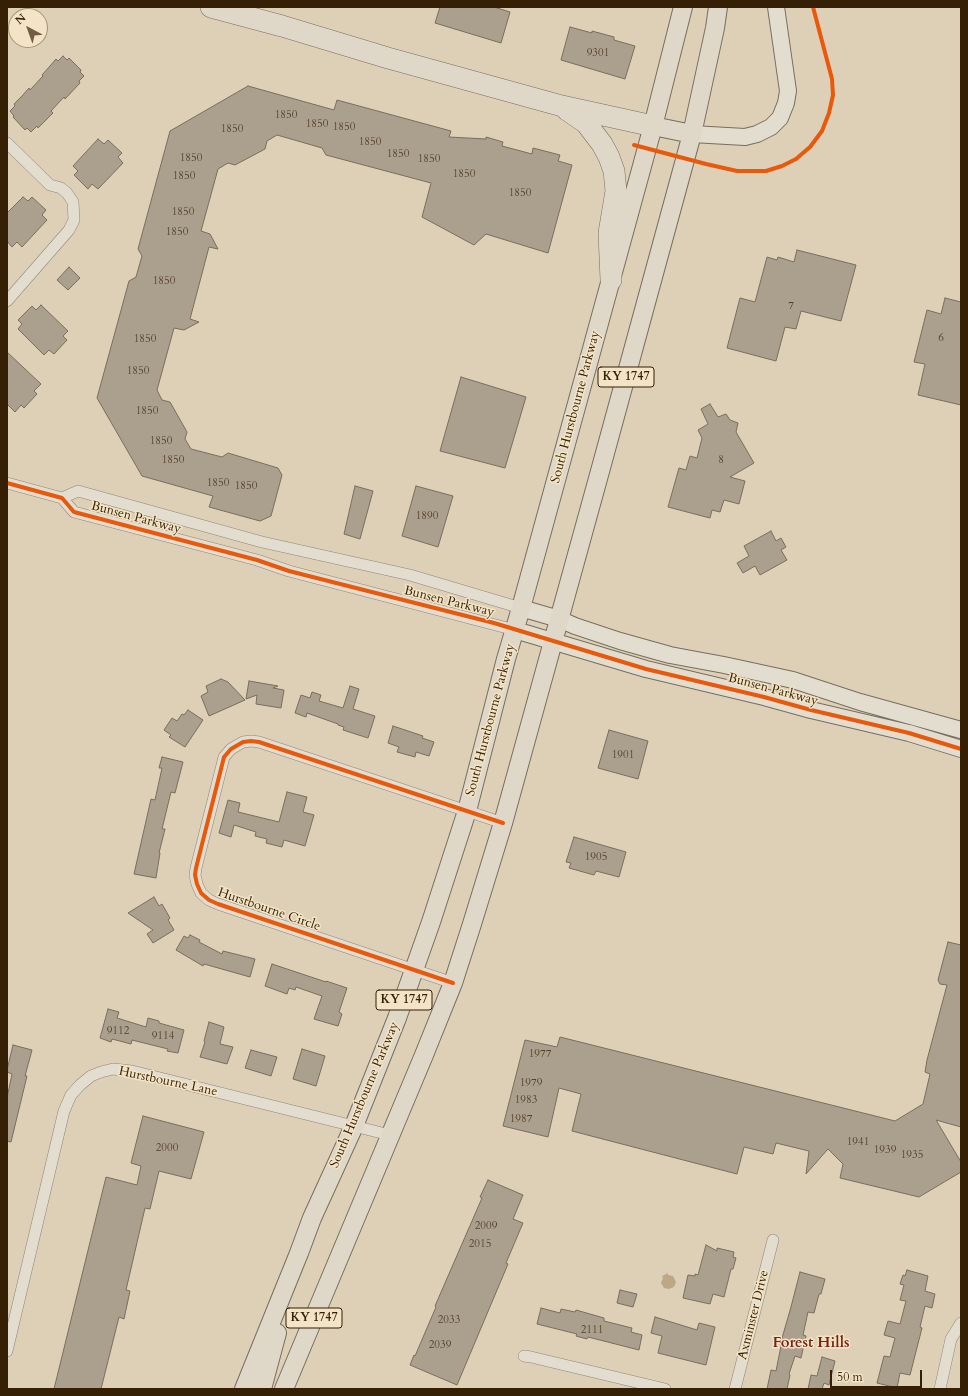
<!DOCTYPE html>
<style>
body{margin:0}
#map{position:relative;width:968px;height:1396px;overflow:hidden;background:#ddd0b6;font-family:Cardo,serif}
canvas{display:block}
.frame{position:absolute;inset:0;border:8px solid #351f05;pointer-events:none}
.north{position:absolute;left:8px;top:8px;width:40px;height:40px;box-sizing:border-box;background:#f3e4c5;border:1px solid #a79578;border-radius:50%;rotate:319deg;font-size:11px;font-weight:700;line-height:16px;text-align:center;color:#351f05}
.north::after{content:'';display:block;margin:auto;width:14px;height:18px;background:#705d43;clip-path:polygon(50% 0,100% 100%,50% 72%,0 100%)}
.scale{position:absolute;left:830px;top:1370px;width:92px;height:18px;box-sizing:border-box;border:2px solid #351f05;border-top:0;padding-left:5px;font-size:12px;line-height:14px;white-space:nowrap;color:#351f05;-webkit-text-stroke:3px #f3e4c5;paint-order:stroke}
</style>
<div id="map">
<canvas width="968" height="1396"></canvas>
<div class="frame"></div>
<div class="north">N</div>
<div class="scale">50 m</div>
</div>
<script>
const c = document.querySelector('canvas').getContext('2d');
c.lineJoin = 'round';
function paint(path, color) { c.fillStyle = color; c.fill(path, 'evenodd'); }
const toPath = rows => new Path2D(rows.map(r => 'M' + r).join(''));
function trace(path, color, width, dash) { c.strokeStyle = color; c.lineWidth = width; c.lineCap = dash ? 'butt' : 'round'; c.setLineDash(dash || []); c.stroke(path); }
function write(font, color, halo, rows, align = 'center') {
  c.font = font + ' Cardo,serif'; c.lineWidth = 3; c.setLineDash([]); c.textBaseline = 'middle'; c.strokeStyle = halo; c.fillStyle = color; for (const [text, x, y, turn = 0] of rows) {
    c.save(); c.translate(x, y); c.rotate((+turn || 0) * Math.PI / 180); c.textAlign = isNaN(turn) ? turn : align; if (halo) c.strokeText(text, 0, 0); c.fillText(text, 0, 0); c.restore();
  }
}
const water = toPath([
 [668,1273,668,1275,673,1276,676,1282,674,1287,669,1289,664,1288,661,1283,663,1278,662,1276]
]);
const building = toPath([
 [440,7,494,7,510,12,501,43,435,23,440,7],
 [570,27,592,33,592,31,614,37,614,40,635,46,625,79,561,60,570,27],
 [63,56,67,60,69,58,81,70,80,72,84,76,79,81,80,83,65,99,64,97,51,111,53,113,38,128,37,126,31,132,27,128,25,130,13,117,14,116,10,111,15,106,14,104,22,96,29,88,30,90,43,76,42,75,50,66,56,59,58,61,63,56],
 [248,86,334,110,337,100,451,131,449,137,486,139,486,137,503,142,502,146,532,154,533,148,560,155,558,161,572,165,548,253,486,234,474,245,422,217,431,183,326,155,322,148,277,135,267,141,265,149,235,165,228,163,218,169,201,231,210,234,218,249,209,247,190,319,199,322,184,330,174,328,157,390,162,400,170,402,187,432,185,439,191,449,222,457,228,453,278,468,282,475,271,516,260,521,209,507,213,496,142,476,97,398,129,281,136,277,142,256,138,249,170,131,248,86],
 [98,139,104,144,108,140,122,153,118,157,123,163,98,189,92,184,88,189,74,175,78,171,73,166,98,139],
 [23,197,28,201,32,197,46,210,42,215,47,220,22,247,17,242,12,247,7,241,7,213,23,197],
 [797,250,856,265,841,321,801,311,796,329,785,327,776,361,727,348,740,298,755,302,767,257,777,260,778,257,794,262,797,250],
 [69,267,80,278,68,290,57,280,69,267],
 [945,298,961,302,961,405,918,395,925,364,914,362,927,310,941,314,945,298],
 [41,305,68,331,63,336,67,340,54,354,49,350,44,355,18,329,22,324,18,320,32,306,36,310,41,305],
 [7,352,41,384,34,391,37,394,24,408,21,405,15,412,7,404,7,352],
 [461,377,526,397,505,468,440,451,461,377],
 [710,404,718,417,726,414,730,420,738,423,736,432,754,463,730,477,745,481,739,504,724,500,720,512,712,510,710,518,668,507,679,468,686,470,690,456,697,458,702,438,698,430,708,424,701,409,710,404],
 [355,486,373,491,360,539,344,534,355,486],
 [416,486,453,496,438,547,402,536,416,486],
 [771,531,776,541,781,538,786,547,781,550,787,560,760,575,755,566,743,573,737,563,749,556,744,546,771,531],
 [221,679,228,682,245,700,209,716,201,696,208,692,206,686,221,679],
 [249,681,278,686,273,688,284,690,281,708,256,704,257,695,246,699,249,681],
 [350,686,359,689,353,709,375,716,368,738,343,730,344,727,338,725,338,724,307,713,306,717,295,713,301,695,310,698,312,692,321,695,319,701,343,708,350,686],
 [188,710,203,720,185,747,169,737,171,735,164,730,172,718,177,721,182,714,184,715,188,710],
 [393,726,423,736,422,738,434,742,429,756,416,752,415,757,397,752,399,747,388,743,393,726],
 [609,730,648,741,638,779,598,768,609,730],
 [162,757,183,762,175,793,171,792,162,829,165,829,159,853,160,853,156,878,134,874,151,799,155,800,162,768,159,768,162,757],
 [287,792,307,797,303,812,314,815,305,846,284,840,282,847,266,843,267,839,255,836,256,832,234,825,231,837,219,833,228,800,240,803,238,812,279,822,287,792],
 [574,837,626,852,619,877,596,871,594,875,569,868,571,863,566,862,574,837],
 [154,897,159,906,162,904,170,918,168,920,174,930,153,943,147,934,153,930,128,913,154,897],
 [190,935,200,940,199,942,222,954,223,951,255,959,250,977,204,964,203,966,176,950,184,936,188,938,190,935],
 [948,942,961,945,961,1127,936,1120,961,1162,961,1172,919,1197,840,1178,843,1164,828,1149,806,1174,809,1151,776,1143,773,1154,744,1147,737,1174,572,1131,581,1094,559,1088,548,1137,503,1126,525,1040,557,1047,560,1037,895,1121,923,1104,930,1074,925,1072,927,1060,947,985,940,984,938,980,948,942],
 [272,964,326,982,326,981,347,988,339,1012,342,1014,338,1026,314,1019,322,996,296,987,295,990,289,988,287,994,265,986,272,964],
 [108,1009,119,1012,117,1018,146,1027,148,1018,159,1021,159,1023,184,1030,178,1053,167,1051,168,1049,132,1040,131,1044,112,1039,111,1042,100,1038,108,1009],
 [209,1022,224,1027,220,1044,233,1047,227,1064,200,1057,205,1042,204,1041,209,1022],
 [13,1045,32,1050,25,1076,27,1076,11,1142,7,1141,7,1098,12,1074,7,1072,7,1070,13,1045],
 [302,1049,325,1056,316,1086,293,1079,302,1049],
 [251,1050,277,1057,271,1076,245,1068,251,1050],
 [143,1116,204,1132,191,1179,159,1171,150,1209,145,1208,126,1290,130,1291,124,1319,119,1317,101,1389,54,1389,106,1177,137,1185,141,1166,131,1163,143,1116],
 [488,1180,523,1195,513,1219,523,1223,506,1263,508,1264,457,1385,410,1365,414,1355,415,1356,436,1307,435,1306,482,1198,480,1197,488,1180],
 [706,1245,717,1251,717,1248,734,1252,733,1257,736,1258,733,1269,731,1269,724,1297,713,1294,710,1304,683,1298,688,1275,695,1276,695,1274,698,1275,706,1245],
 [907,1270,928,1276,925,1291,935,1294,932,1308,925,1306,920,1327,922,1328,910,1375,900,1373,897,1388,877,1383,884,1356,890,1357,895,1338,884,1335,888,1321,900,1324,906,1301,900,1300,904,1285,900,1284,903,1275,905,1276,907,1270],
 [800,1272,825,1279,821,1294,819,1294,814,1313,808,1312,803,1335,806,1336,801,1358,795,1356,789,1374,790,1375,787,1389,767,1389,771,1370,776,1371,781,1346,780,1345,791,1307,800,1272],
 [620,1290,637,1294,633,1307,617,1303,620,1290],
 [541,1308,560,1313,561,1309,575,1312,576,1310,604,1318,604,1321,632,1328,631,1332,642,1335,639,1350,588,1337,587,1339,576,1336,577,1334,537,1324,541,1308],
 [655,1317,697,1330,699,1323,715,1327,706,1365,658,1353,662,1336,651,1333,655,1317],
 [822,1357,835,1361,829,1385,824,1383,822,1389,808,1389,811,1375,817,1376,822,1357]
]);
const street = toPath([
 [7,143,50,185,61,188,67,193,73,202,74,220,69,230,7,301],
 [7,483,62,498,74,512,257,560,289,571,515,630],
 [62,498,78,491,262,542,410,575,521,608],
 [453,983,218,904,209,900,201,893,197,884,195,875,196,868,221,769,224,757,231,749,243,742,251,741,259,742,503,823],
 [7,1351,64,1111,71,1095,80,1085,91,1076,101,1072,113,1069,132,1071,390,1135],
 [524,1356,531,1357,665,1389],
 [735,1389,773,1240],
 [940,1389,951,1339,961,1323]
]);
const secondary = toPath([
 [692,134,745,137,757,134,771,127,780,118,786,103,788,91,776,7],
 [521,608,559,619,575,626,620,641,670,655,724,665,793,680,860,702,961,730],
 [515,630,646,669,764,697,811,710,909,733,961,749]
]);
const primary = toPath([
 [653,126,692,134],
 [244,1389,299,1253,312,1218,354,1126,397,1018,431,922,467,811,506,659,521,608,653,126,683,7],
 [262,1389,277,1333],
 [284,1389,424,1055,453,983,472,924,503,823,602,464,692,134,715,28,718,7]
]);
const highway = toPath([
 [211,7,282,26,388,58,562,106,653,126],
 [567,110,586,123,602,144,609,157,614,171,616,191,609,233,611,280]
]);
const cycleway = toPath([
 [634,145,706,164,737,171,766,171,782,166,796,159,810,147,822,131,829,113,833,95,832,79,813,7],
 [7,483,62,498,74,512,257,560,289,571,494,623,646,669,764,697,811,710,909,733,961,749],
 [453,983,218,904,209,900,201,893,197,884,195,875,196,868,221,769,224,757,231,749,243,742,251,741,259,742,503,823]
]);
const numberNames = [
 ["9301",598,53],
 ["1850",286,115],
 ["1850",317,124],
 ["1850",344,127],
 ["1850",232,129],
 ["1850",370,142],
 ["1850",398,154],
 ["1850",191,158],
 ["1850",429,159],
 ["1850",464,174],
 ["1850",184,176],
 ["1850",520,193],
 ["1850",183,212],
 ["1850",177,232],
 ["1850",164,281],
 ["7",791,306],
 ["6",941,338],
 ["1850",145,339],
 ["1850",138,371],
 ["1850",147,411],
 ["1850",161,441],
 ["1850",173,460],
 ["8",721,460],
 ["1850",218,483],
 ["1850",246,486],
 ["1890",427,516],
 ["1901",623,755],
 ["1905",596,857],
 ["9112",118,1031],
 ["9114",163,1036],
 ["1977",540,1054],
 ["1979",531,1083],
 ["1983",526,1100],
 ["1987",521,1119],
 ["1941",858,1142],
 ["2000",167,1148],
 ["1939",885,1150],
 ["1935",912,1155],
 ["2009",486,1226],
 ["2015",480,1244],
 ["2033",449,1320],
 ["2111",592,1330],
 ["2039",440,1345]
];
const shields = [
 [626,377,56],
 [404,1000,56],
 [314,1318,56]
];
const shieldNames = [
 ["KY 1747",626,377],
 ["KY 1747",404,1000],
 ["KY 1747",314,1318]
];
const streetNames = [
 ["South Hurstbourne Parkway",576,407,-75],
 ["Bunsen Parkway",136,518,15],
 ["Bunsen Parkway",449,602,14],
 ["Bunsen Parkway",773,690,15],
 ["South Hurstbourne Parkway",491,720,-75],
 ["Hurstbourne Circle",269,910,19],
 ["Hurstbourne Lane",168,1082,12],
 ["South Hurstbourne Parkway",365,1095,-67],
 ["Axminster Drive",754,1315,-76]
];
const quarterNames = [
 ["Forest Hills",811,1344]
];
paint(water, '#bca884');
paint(building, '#aba08e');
trace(building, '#786e5d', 1);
trace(street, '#908675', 12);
trace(secondary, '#786e5d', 18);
trace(primary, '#786e5d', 20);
trace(highway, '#786e5d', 22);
trace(street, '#e3ddd0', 11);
trace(secondary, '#e3ddd0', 16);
trace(primary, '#dfd7c8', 18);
trace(highway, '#dfd7c8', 21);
trace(cycleway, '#e8590c', 4);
write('11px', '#523f27', null, numberNames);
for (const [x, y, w] of shields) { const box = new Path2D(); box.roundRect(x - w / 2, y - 10, w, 20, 3); c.fillStyle = '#f3e4c5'; c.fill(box); trace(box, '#351f05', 1); }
write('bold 12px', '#351f05', null, shieldNames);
write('13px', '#351f05', '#f3e4c5', streetNames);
write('bold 15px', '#7a1f14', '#f3e4c5', quarterNames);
</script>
